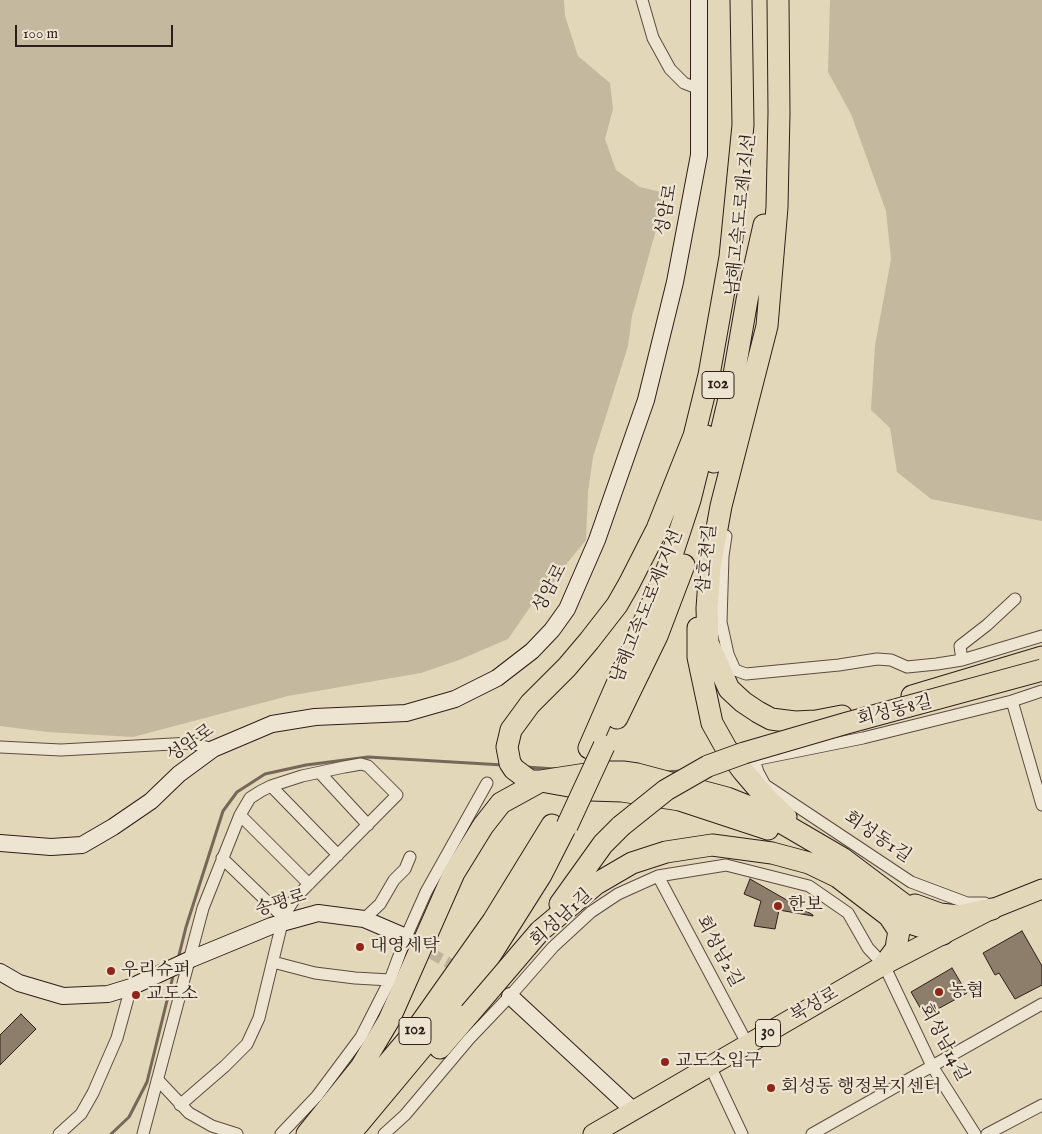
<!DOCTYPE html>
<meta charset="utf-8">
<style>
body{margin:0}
#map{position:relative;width:1042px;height:1134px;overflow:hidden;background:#e3d7ba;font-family:"IM FELL English",serif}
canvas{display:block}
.scale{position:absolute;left:15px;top:25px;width:158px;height:22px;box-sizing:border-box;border:2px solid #2f1e18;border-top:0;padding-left:6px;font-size:15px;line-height:18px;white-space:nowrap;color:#2f1e18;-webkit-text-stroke:4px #ede5d2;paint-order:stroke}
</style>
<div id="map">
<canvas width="1042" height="1134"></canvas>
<div class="scale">100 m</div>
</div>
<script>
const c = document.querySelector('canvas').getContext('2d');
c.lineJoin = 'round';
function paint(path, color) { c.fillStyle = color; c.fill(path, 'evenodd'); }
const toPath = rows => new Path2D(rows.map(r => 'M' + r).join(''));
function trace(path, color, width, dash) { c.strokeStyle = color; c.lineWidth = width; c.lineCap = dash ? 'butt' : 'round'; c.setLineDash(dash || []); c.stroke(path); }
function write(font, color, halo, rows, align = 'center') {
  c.font = font + ' "IM FELL English","Noto Serif KR",serif'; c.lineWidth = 4.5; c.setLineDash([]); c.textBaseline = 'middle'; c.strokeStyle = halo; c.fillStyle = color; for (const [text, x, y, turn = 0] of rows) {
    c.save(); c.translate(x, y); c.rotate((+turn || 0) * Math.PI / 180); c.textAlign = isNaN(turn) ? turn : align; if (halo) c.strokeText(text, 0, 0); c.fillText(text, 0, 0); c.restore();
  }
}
const green = toPath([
 [0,0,564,0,565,16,578,56,610,83,613,109,605,139,616,170,640,187,661,192,661,212,632,316,628,346,593,457,588,492,586,540,559,573,552,587,533,603,508,639,459,660,421,673,288,696,133,737,47,732,0,726],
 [830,0,1042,0,1042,521,931,499,897,472,890,428,871,410,875,345,891,259,886,211,851,114,828,72]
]);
const stream = toPath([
 [526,767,555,769],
 [665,772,681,771],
 [178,959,186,927,223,811,237,792,265,774,306,765,368,757,503,765],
 [111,1134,129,1117,147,1082,174,972]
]);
const building = toPath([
 [750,879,813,915,813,916,779,910,775,929,754,926,761,901,744,894,750,879],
 [1022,931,1042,966,1042,985,1015,999,999,973,995,975,983,953,1022,931],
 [952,968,967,993,925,1016,911,992,952,968],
 [21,1014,36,1029,0,1065,0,1035,21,1014]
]);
const minorTunnel = toPath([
 [417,946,462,970]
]);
const minor = toPath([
 [642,0,653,38,670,69,684,83,699,89],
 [726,536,723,556,721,622,728,654,735,670,746,674,839,665,877,659,891,660,907,667,937,664,962,660,1042,636],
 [962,660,960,646,987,625,1015,599],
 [1012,701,1042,805],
 [0,747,61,750,191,743,213,749],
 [320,773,368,825],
 [271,786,338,855],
 [240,815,309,884],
 [658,876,748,1045],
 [985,903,967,903,911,882,765,785,758,772,754,760,863,738,1012,701,1042,691],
 [364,919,380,904,394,880,405,869,410,857],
 [273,962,315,973,355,978,390,980],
 [710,1066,742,1134],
 [158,1080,189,1113,212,1126,237,1134],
 [180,1105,225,1066,247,1044,259,1018,282,923,283,917,222,858],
 [59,1134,81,1114,93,1093,117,1038,131,987],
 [143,1134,203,908,240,815,250,798,261,791,271,786,302,776,344,767,361,764,368,766,397,795,295,898,283,917],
 [281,1134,317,1096,361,1037,390,980,406,937,426,892,487,783],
 [384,1134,405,1115,469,1039,510,996,553,947,591,912,618,894,658,876,726,865,809,886,848,913,868,948,884,965,932,1066,975,1134],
 [812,1134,1042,1004],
 [987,1134,1042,1105]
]);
const secondary = toPath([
 [0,843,51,847,82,845,113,827,151,801,179,774,213,749,272,724,315,717,406,713,455,699,497,678,532,651,552,630,567,609,597,540,646,400,675,282,699,155,699,0],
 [0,972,19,983,63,996,108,994,131,987,191,959,271,926,318,913,364,919,406,937],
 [510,996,634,1111]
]);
const primary = toPath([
 [593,1134,884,965,992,909,1042,889]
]);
const motorway = toPath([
 [741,0,743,125,730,257,709,375,694,436,657,529,629,584,617,605,589,641,567,667,530,704,511,730,507,747,510,763,514,769,530,781,541,781,599,772,623,772,637,774,727,798,765,813,842,858,943,934],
 [778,0,779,113,777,207,767,326,721,506,710,567,707,608,708,643,729,689,743,702,758,712,771,719,795,722,816,721,842,716],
 [714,462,732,386,747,300,764,225],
 [698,628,698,657,712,723,726,748,743,771,767,799,786,817],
 [912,696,1042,657],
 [617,718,657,636,684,565],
 [589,748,668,567,690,500,706,436],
 [560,904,603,844,621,826],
 [915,905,940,914,959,916,992,909],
 [540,931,596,884,632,863,666,852,712,845,772,853,809,863,838,877,889,916,919,926],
 [884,965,896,949,897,942,899,931,889,916],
 [440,1048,470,1013],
 [307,1134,361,1067,389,1020,454,873,483,826,501,803,541,781,591,790,622,791,680,800,768,829],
 [328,1134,416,1030,493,921,552,825],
 [350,1134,445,1020,488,959,541,875,564,830]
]);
const motorwayBridge = toPath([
 [567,826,604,746],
 [621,826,666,790,708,766,744,753,847,723,1042,670],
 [470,1013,540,931]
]);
const markers = [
 [778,906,5,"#8f2418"],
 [360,947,5,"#8f2418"],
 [111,971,5,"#8f2418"],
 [939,992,5,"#8f2418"],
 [136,995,5,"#8f2418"],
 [665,1062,5,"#8f2418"],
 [771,1088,5,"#8f2418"]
];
const shields = [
 [718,385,32],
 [415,1031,32],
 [768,1033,25]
];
const shieldNames = [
 ["102",718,385],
 ["102",415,1031],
 ["30",768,1033]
];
const streetNames = [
 ["성암로",668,210,-80],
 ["남해고속도로제1지선",742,215,-84],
 ["삼호천길",708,559,-84],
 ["성암로",551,589,-62],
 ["남해고속도로제1지선",648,607,-68],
 ["회성동8길",895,712,-14],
 ["성암로",191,744,-34],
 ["회성동1길",877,838,34],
 ["송평로",281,904,-17],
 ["회성남1길",562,919,-42],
 ["회성남2길",718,952,62],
 ["북성로",815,1006,-30],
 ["회성남14길",943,1043,62]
];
const poiNames = [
 ["한보",788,906],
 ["대영세탁",370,947],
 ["우리슈퍼",121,971],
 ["농협",949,992],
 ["교도소",146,995],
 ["교도소입구",675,1062],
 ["회성동 행정복지센터",781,1088]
];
paint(green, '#c4b89e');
trace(stream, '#766758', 3);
paint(building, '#8d7e6c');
trace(building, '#2f1e18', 1);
trace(minorTunnel, '#bfb29a', 11, [11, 5.5]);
trace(minor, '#5c4c40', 13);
trace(secondary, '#2f1e18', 18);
trace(primary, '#2f1e18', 21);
trace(motorway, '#2f1e18', 23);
trace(minor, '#ede5d2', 11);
trace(secondary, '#ede5d2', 16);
trace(primary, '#e3d7ba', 19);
trace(motorway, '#e3d7ba', 21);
trace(motorwayBridge, '#2f1e18', 23, []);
trace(motorwayBridge, '#e3d7ba', 21);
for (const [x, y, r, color] of markers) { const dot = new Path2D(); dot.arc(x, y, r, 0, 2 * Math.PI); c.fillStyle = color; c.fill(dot); trace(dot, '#ede5d2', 2); }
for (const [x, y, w] of shields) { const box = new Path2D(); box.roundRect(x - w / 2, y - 13.5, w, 27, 4); c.fillStyle = '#ede5d2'; c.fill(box); trace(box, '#2f1e18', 1); }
write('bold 16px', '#2f1e18', null, shieldNames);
write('18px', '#2f1e18', '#ede5d2', streetNames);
write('18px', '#2f1e18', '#ede5d2', poiNames, 'left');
</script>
